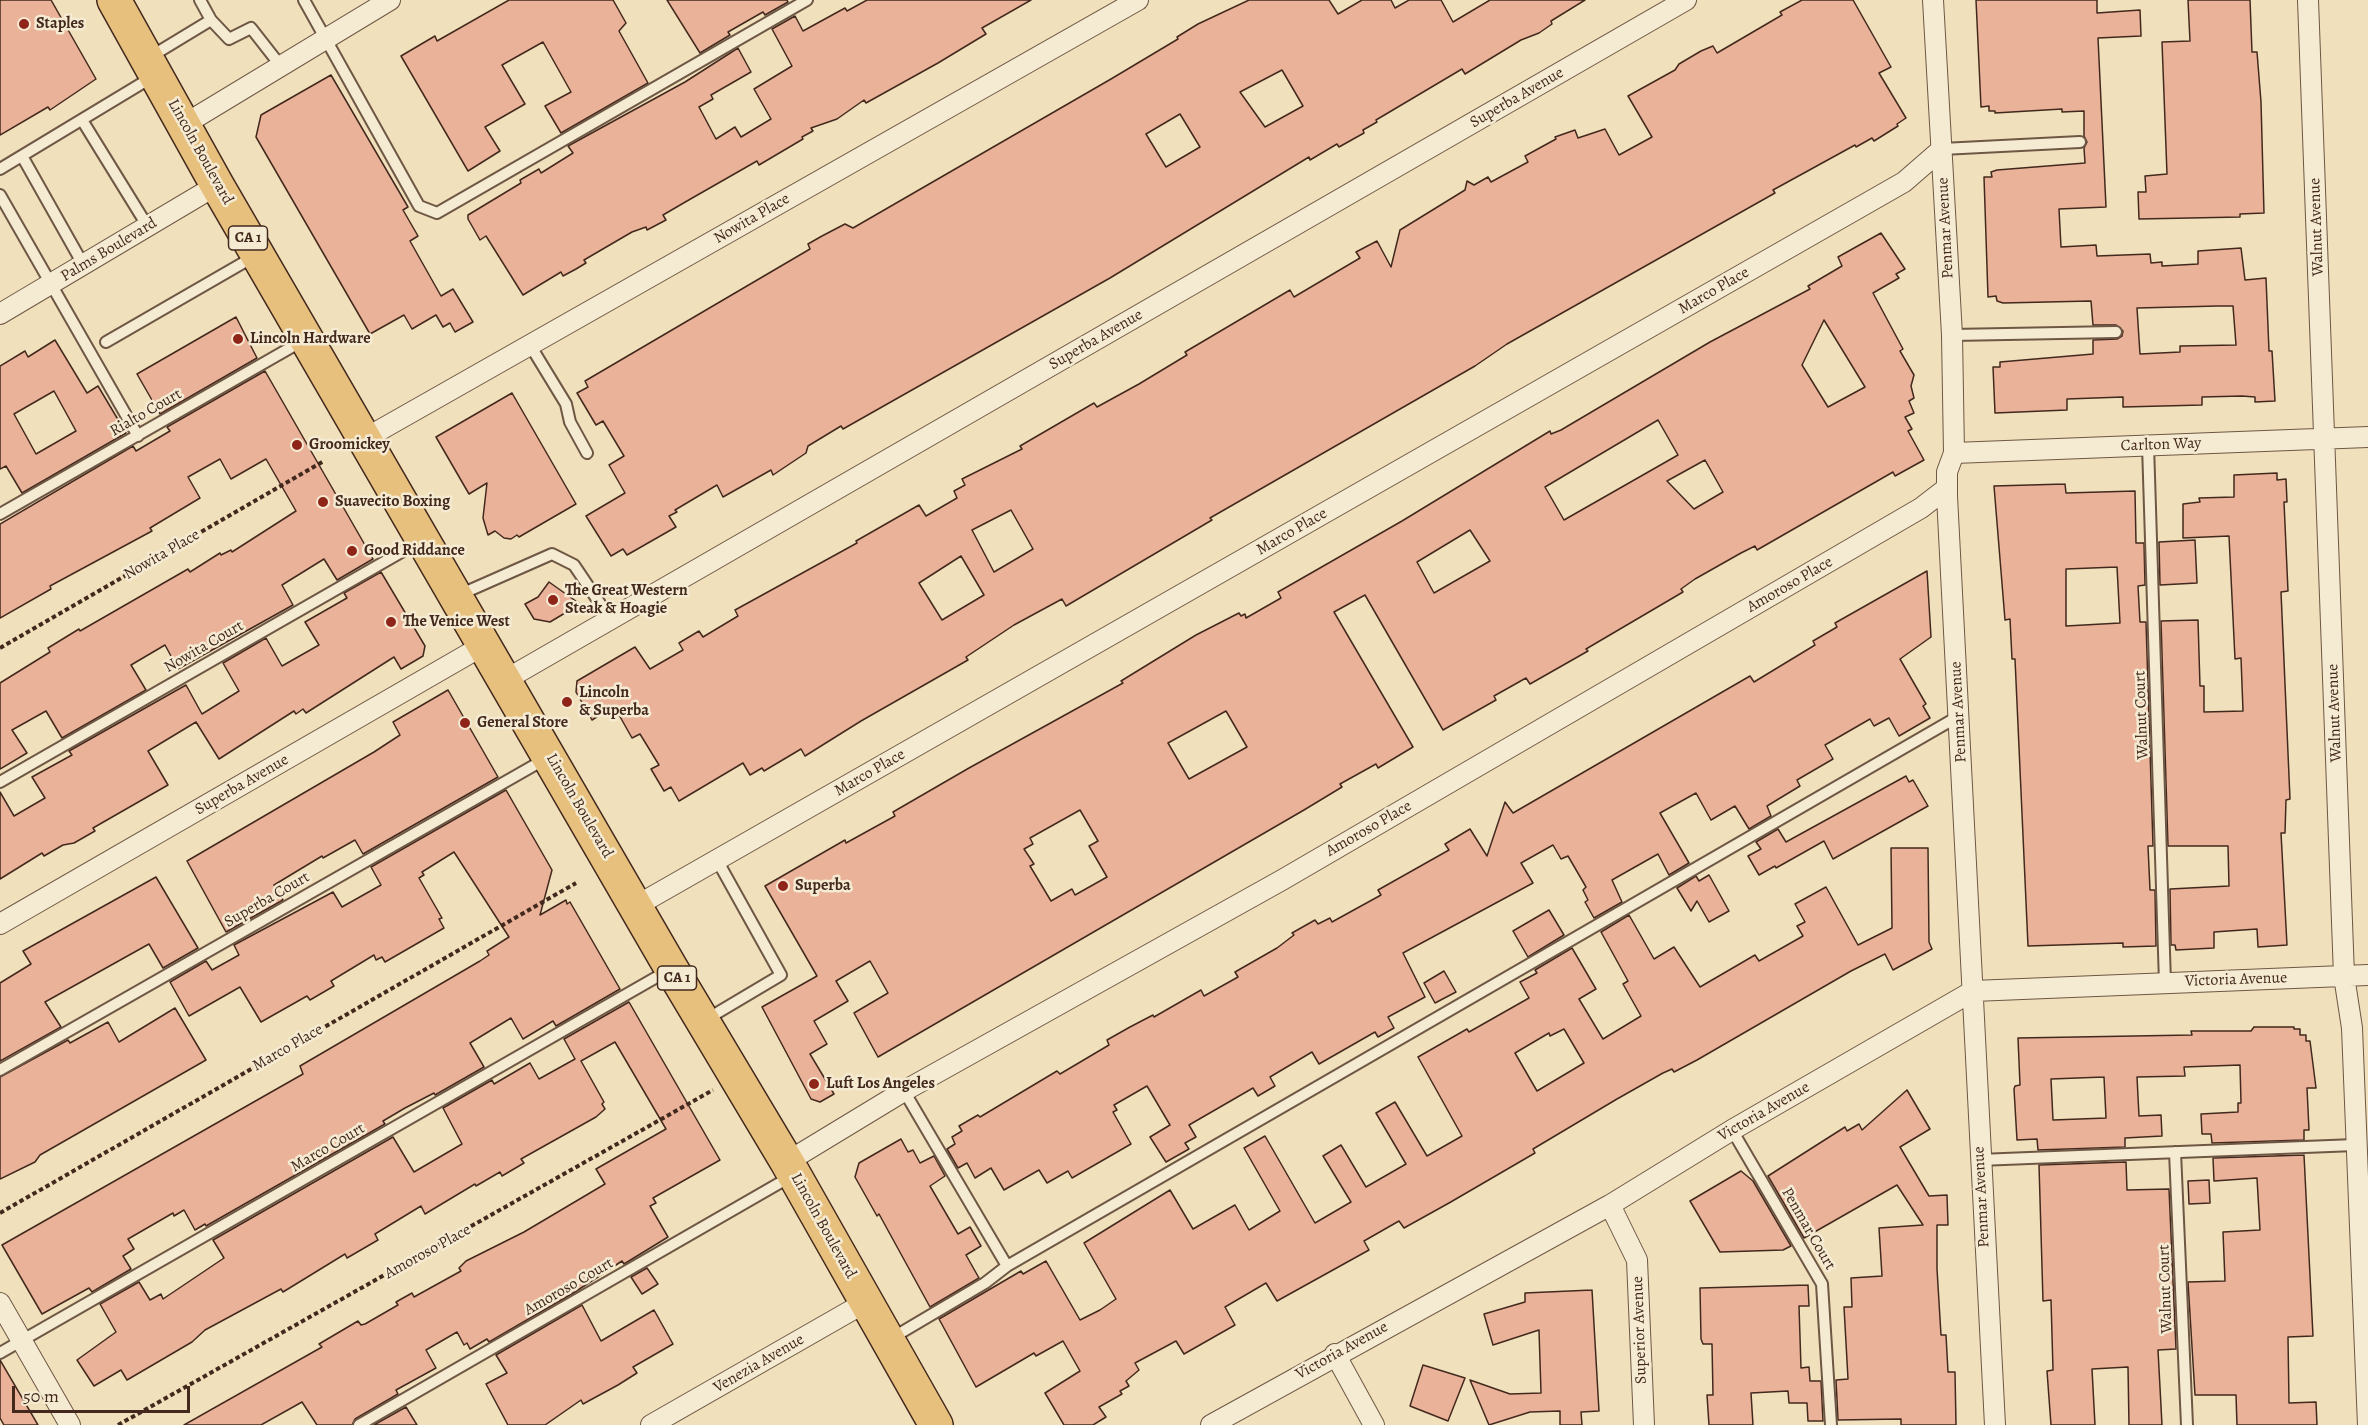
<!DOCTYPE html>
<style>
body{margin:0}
#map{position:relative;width:2368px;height:1425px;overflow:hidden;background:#f0e0bb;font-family:Alegreya,serif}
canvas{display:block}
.scale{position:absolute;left:12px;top:1386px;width:178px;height:27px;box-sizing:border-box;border:3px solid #43291d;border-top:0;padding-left:8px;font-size:18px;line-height:21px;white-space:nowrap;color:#43291d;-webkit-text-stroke:4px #f5ebd3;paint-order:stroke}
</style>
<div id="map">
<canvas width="2368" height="1425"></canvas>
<div class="scale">50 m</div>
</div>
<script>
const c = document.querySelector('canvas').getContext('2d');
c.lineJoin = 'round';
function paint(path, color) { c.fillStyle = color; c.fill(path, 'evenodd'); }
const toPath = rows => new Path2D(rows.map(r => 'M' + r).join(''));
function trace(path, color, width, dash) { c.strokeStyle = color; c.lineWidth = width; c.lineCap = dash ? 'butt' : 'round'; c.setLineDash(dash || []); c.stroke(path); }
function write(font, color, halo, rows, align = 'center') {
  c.font = font + ' Alegreya,serif'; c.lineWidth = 5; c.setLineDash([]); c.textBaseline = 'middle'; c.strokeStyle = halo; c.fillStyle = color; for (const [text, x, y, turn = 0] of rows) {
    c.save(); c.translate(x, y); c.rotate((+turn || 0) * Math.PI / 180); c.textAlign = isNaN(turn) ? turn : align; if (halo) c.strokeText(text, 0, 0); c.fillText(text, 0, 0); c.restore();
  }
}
const building = toPath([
 [0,0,51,0,96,79,50,110,48,107,0,135,0,0],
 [509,0,613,0,626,23,619,31,648,83,561,133,545,106,571,92,543,42,502,65,525,104,485,127,500,151,468,171,401,56,435,36,437,41,509,0],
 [667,0,787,0,788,2,765,15,763,12,728,32,730,35,700,53,667,0],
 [867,0,1031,0,982,28,986,34,938,63,866,103,864,100,837,119,811,128,813,131,802,137,803,139,759,165,757,161,687,201,663,215,666,220,647,230,646,227,632,232,584,260,586,263,576,269,563,276,561,272,523,295,486,236,480,240,468,219,468,215,521,183,520,180,539,169,541,173,573,153,568,146,685,82,738,48,751,72,711,95,713,99,699,107,716,139,735,127,741,137,771,119,754,89,792,66,772,29,795,16,803,31,845,8,847,11,867,0],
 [1249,0,1329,0,1338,14,1362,0,1391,0,1395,8,1409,0,1441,0,1453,22,1490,0,1585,0,1551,21,1552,24,1539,33,1521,40,1465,74,1462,69,1376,120,1377,122,1363,130,1364,133,1339,147,1337,144,1310,160,1309,157,1110,278,843,429,841,426,808,446,806,453,773,475,771,470,723,497,717,485,675,510,677,512,669,516,676,527,627,555,623,549,611,556,586,516,625,493,609,465,624,456,603,421,596,425,577,393,588,387,585,381,810,249,808,244,822,236,845,224,853,228,1111,79,1178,39,1177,37,1198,24,1249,0],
 [1282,70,1303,106,1265,127,1240,92,1282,70],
 [1180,114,1200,147,1166,167,1146,134,1180,114],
 [1802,0,1853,0,1891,67,1879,73,1906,118,1897,124,1898,126,1874,141,1872,138,1856,147,1855,145,1773,190,1775,193,1507,344,1475,366,1210,518,1212,520,1066,606,1062,599,1014,625,966,657,968,660,861,721,805,756,801,749,764,771,762,768,750,775,743,763,679,801,671,787,664,791,651,769,659,765,640,734,632,738,614,706,592,720,576,692,577,681,635,647,650,669,683,650,679,643,699,631,703,637,738,616,735,610,857,543,856,541,919,505,926,516,957,498,954,491,965,485,962,479,1022,449,1020,446,1094,403,1097,407,1139,384,1187,355,1185,352,1290,290,1294,297,1360,258,1356,252,1377,241,1391,267,1400,230,1465,190,1467,181,1474,185,1488,177,1491,182,1528,162,1525,156,1556,139,1555,137,1575,130,1578,138,1605,129,1619,155,1652,137,1628,96,1675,70,1679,64,1701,51,1713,46,1717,53,1782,15,1780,12,1802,0],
 [1011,510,1033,549,994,572,972,530,1011,510],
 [961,556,984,595,942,620,919,583,961,556],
 [1976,0,2097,0,2097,13,2140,10,2141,36,2098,38,2106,207,2059,209,2061,247,2096,245,2097,256,2150,254,2151,263,2162,262,2162,266,2198,264,2198,251,2241,248,2245,280,2266,278,2269,351,2272,351,2275,401,2255,402,2255,397,2242,396,2202,397,2202,405,2123,407,2123,397,2067,399,2067,410,1995,413,1993,367,2000,367,2000,362,2093,354,2093,340,2117,339,2122,336,2123,331,2116,325,2093,325,2091,301,2003,303,1997,301,1996,296,1988,297,1984,177,1992,177,1991,172,1997,170,2085,163,2084,148,2087,142,2084,136,2084,111,2062,112,2062,109,1995,113,1995,111,1989,111,1989,106,1981,107,1976,0],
 [2218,306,2233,306,2236,345,2180,346,2180,352,2140,354,2137,308,2218,306],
 [2188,0,2250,0,2252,52,2257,52,2261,102,2264,213,2240,214,2240,217,2139,219,2138,192,2146,192,2145,176,2167,174,2162,42,2190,41,2188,0],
 [331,75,408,207,403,210,418,236,410,241,441,296,453,289,473,322,455,332,450,323,443,327,436,315,412,329,404,315,370,334,256,137,261,115,331,75],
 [1881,233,1905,269,1896,274,1899,278,1873,293,1903,349,1900,351,1914,375,1911,386,1914,398,1909,401,1914,413,1905,417,1912,429,1908,431,1924,460,1895,476,1893,472,1757,550,1755,546,1741,553,1695,579,1681,589,1683,592,1586,649,1588,651,1530,684,1526,678,1494,696,1496,700,1443,730,1365,595,1334,612,1413,747,1378,768,1376,764,1340,784,1342,787,1304,810,878,1057,854,1013,888,993,870,961,836,981,848,1001,814,1021,827,1044,810,1054,834,1094,820,1102,811,1099,762,1007,817,976,765,886,845,840,846,843,895,816,893,812,969,768,1123,683,1121,681,1196,635,1239,613,1241,616,1245,614,1246,618,1281,598,1278,592,1402,521,1550,431,1551,434,1561,430,1710,342,1810,289,1808,286,1842,266,1838,257,1881,233],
 [1824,320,1865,387,1828,407,1802,365,1824,320],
 [1658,420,1678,455,1564,520,1545,487,1658,420],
 [1705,460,1723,492,1694,509,1667,481,1705,460],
 [1470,530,1490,561,1434,593,1417,562,1470,530],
 [1226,711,1247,747,1189,779,1168,743,1226,711],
 [1080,810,1098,841,1089,846,1107,877,1075,895,1072,889,1051,901,1030,866,1034,864,1024,849,1033,844,1030,838,1080,810],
 [236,317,257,358,160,414,137,374,236,317],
 [55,340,87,393,98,386,126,433,22,493,6,466,0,469,0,366,25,351,28,357,55,340],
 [54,391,76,431,36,454,14,414,54,391],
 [265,371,373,559,337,580,324,559,282,585,293,605,178,669,165,645,131,665,146,690,62,738,46,711,12,730,27,753,0,769,0,683,50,652,48,648,79,629,80,631,188,569,190,572,220,553,221,555,231,550,232,552,296,511,266,459,231,479,220,459,188,477,200,498,150,528,152,531,50,586,51,589,0,618,0,524,133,446,136,451,170,431,167,427,265,371],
 [512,393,576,504,519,537,517,535,511,539,504,538,495,531,488,535,483,518,487,483,469,494,436,437,512,393],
 [2277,473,2277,480,2286,479,2287,502,2284,502,2288,591,2281,592,2290,799,2286,800,2285,833,2281,833,2287,945,2258,947,2257,929,2214,932,2214,948,2176,950,2175,945,2171,945,2170,889,2229,886,2228,846,2168,846,2161,621,2198,620,2200,686,2204,686,2204,712,2243,711,2241,658,2235,659,2229,536,2183,538,2183,504,2200,502,2199,498,2234,497,2234,475,2277,473],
 [2065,484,2066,493,2135,491,2136,543,2144,543,2145,585,2138,586,2140,622,2146,622,2153,846,2148,846,2150,890,2155,890,2156,946,2123,947,2123,943,2028,946,2015,659,2012,659,2010,619,2005,620,1994,486,2065,484],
 [2117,567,2120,623,2066,626,2066,569,2117,567],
 [2195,540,2197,583,2160,585,2159,542,2195,540],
 [1927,571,1931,637,1900,659,1926,704,1923,706,1930,718,1899,736,1889,718,1874,726,1870,719,1825,745,1833,759,1797,780,1800,786,1767,806,1771,816,1749,829,1735,806,1711,820,1696,793,1660,813,1689,863,1669,875,1658,854,1612,880,1622,902,1594,918,1585,902,1588,900,1583,890,1586,887,1568,856,1561,859,1553,845,1521,863,1533,883,1403,953,1425,997,1388,1017,1394,1028,1378,1037,1375,1032,1319,1064,1312,1052,1270,1077,1275,1086,1258,1096,1253,1088,1189,1125,1196,1137,1185,1143,1189,1149,1166,1162,1150,1137,1170,1125,1147,1086,1114,1105,1117,1110,1113,1112,1131,1144,1072,1178,1068,1171,1047,1183,1039,1170,1004,1190,991,1168,975,1178,967,1163,958,1168,947,1149,955,1144,952,1137,962,1131,959,1126,978,1115,980,1117,1057,1071,1060,1074,1109,1045,1107,1040,1130,1027,1153,1015,1154,1017,1201,990,1204,996,1238,977,1235,972,1277,948,1294,935,1292,933,1315,920,1318,924,1330,918,1332,922,1381,895,1378,890,1449,850,1445,844,1470,829,1487,856,1505,802,1513,813,1750,676,1754,682,1815,645,1813,641,1837,627,1835,623,1927,571],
 [381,572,425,646,423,656,401,669,394,657,306,713,303,709,296,714,294,711,219,759,196,722,148,751,168,785,93,828,95,831,74,843,63,845,44,856,42,853,0,879,0,792,14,816,45,798,32,777,72,755,69,751,186,685,202,714,239,691,223,663,266,638,282,666,319,645,305,622,347,598,344,593,381,572],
 [549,582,580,604,550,622,534,619,525,604,538,597,549,582],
 [448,690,498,777,363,854,355,840,323,858,322,856,274,885,283,900,226,932,187,861,374,752,400,735,393,722,448,690],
 [1906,776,1909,782,1913,780,1928,806,1833,859,1824,841,1776,868,1775,866,1759,875,1748,856,1761,849,1756,842,1778,829,1786,842,1906,776],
 [506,790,552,870,540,915,566,900,567,904,570,902,620,989,556,1026,553,1021,523,1039,511,1018,470,1043,484,1067,435,1095,434,1093,405,1108,383,1121,385,1124,206,1226,205,1224,195,1230,184,1210,174,1216,173,1213,128,1239,134,1249,123,1256,131,1269,92,1292,89,1288,42,1314,2,1245,303,1074,300,1066,480,961,489,955,487,951,509,937,454,852,422,872,424,875,419,878,442,918,439,919,444,928,385,962,382,957,376,960,374,955,331,981,334,986,310,1000,307,996,261,1022,240,987,189,1016,170,982,206,961,212,970,239,955,234,945,333,892,342,907,381,885,371,867,506,790],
 [1891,848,1928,848,1929,942,1932,949,1893,970,1885,954,1851,971,1697,1060,1674,1072,1672,1069,1663,1073,1617,1099,1533,1149,1535,1153,1449,1203,1404,1228,1399,1221,1364,1241,1369,1250,1277,1301,1266,1283,1225,1307,1235,1325,1184,1354,1176,1341,1135,1363,1139,1370,1126,1381,1129,1386,1120,1391,1122,1394,1099,1407,1106,1417,1093,1425,1064,1425,1045,1393,1080,1371,1063,1341,1036,1356,1034,1353,976,1387,939,1319,1021,1271,1023,1274,1046,1261,1080,1320,1100,1310,1116,1299,1084,1243,1170,1190,1193,1229,1235,1205,1249,1230,1280,1211,1244,1148,1265,1136,1315,1223,1351,1202,1323,1156,1341,1145,1366,1187,1406,1164,1376,1113,1395,1102,1427,1156,1462,1136,1418,1057,1467,1029,1469,1032,1529,998,1520,982,1537,973,1535,970,1572,948,1596,989,1579,999,1603,1039,1641,1016,1623,984,1628,981,1601,932,1629,915,1654,959,1674,947,1700,987,1755,955,1759,961,1803,936,1797,926,1805,922,1795,904,1826,887,1858,945,1892,928,1891,848],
 [1564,1029,1584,1063,1537,1091,1515,1053,1549,1033,1550,1036,1564,1029],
 [1709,875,1729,911,1709,922,1697,901,1691,911,1677,888,1696,876,1699,881,1709,875],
 [156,877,198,948,163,968,149,944,45,1002,61,1027,0,1061,0,983,31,964,23,951,156,877],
 [1549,910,1564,935,1528,957,1513,931,1549,910],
 [1444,971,1456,992,1435,1003,1424,983,1444,971],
 [629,1002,720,1160,653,1198,656,1203,650,1206,668,1237,624,1264,622,1261,575,1292,489,1342,487,1339,470,1349,467,1343,464,1345,457,1332,426,1350,436,1368,396,1390,398,1394,355,1419,352,1425,317,1425,302,1402,261,1425,184,1425,322,1347,319,1344,358,1321,361,1325,365,1324,398,1305,396,1302,412,1293,414,1297,461,1271,459,1268,466,1261,524,1232,605,1184,596,1169,666,1129,615,1042,581,1061,604,1102,602,1104,605,1109,596,1117,521,1159,524,1163,502,1176,500,1172,476,1186,475,1184,425,1214,421,1206,375,1234,378,1240,347,1258,345,1254,283,1292,281,1289,205,1330,192,1342,127,1380,121,1370,94,1386,77,1360,116,1332,100,1304,139,1282,150,1300,161,1294,163,1299,224,1258,213,1240,393,1137,414,1172,462,1144,443,1108,492,1080,494,1084,530,1063,539,1079,575,1059,564,1039,629,1002],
 [175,1008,206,1060,40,1155,35,1162,0,1179,0,1077,68,1040,70,1043,108,1022,119,1042,175,1008],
 [2254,1027,2294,1027,2294,1029,2300,1029,2300,1035,2306,1035,2306,1041,2310,1041,2316,1088,2307,1088,2309,1130,2304,1130,2304,1140,2212,1143,2211,1134,2202,1134,2201,1114,2238,1112,2238,1103,2241,1103,2240,1065,2184,1067,2185,1076,2137,1077,2139,1116,2161,1115,2162,1136,2125,1138,2125,1147,2038,1150,2037,1139,2017,1140,2014,1089,2015,1086,2020,1085,2018,1038,2192,1035,2191,1031,2251,1031,2254,1027],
 [2104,1077,2106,1118,2053,1120,2051,1079,2104,1077],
 [1907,1090,1930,1129,1900,1147,1929,1196,1947,1195,1948,1225,1937,1225,1937,1269,1941,1335,1946,1335,1948,1372,1955,1372,1956,1425,1901,1425,1901,1419,1838,1420,1836,1380,1848,1379,1844,1307,1852,1307,1851,1278,1882,1276,1879,1228,1923,1225,1897,1185,1804,1238,1768,1176,1845,1127,1847,1131,1859,1124,1862,1130,1907,1090],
 [901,1139,908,1152,913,1150,920,1163,934,1156,945,1176,930,1186,958,1234,970,1227,981,1246,966,1255,979,1278,930,1307,879,1214,877,1216,855,1177,859,1163,901,1139],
 [2304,1155,2313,1336,2288,1337,2289,1403,2316,1402,2317,1425,2237,1425,2236,1395,2195,1395,2188,1282,2225,1281,2223,1232,2260,1230,2257,1178,2214,1181,2213,1158,2304,1155],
 [2126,1162,2127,1190,2169,1189,2176,1349,2158,1350,2162,1425,2129,1425,2128,1367,2092,1369,2095,1425,2051,1425,2047,1371,2053,1370,2051,1300,2043,1301,2039,1165,2126,1162],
 [1741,1171,1753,1181,1791,1246,1783,1250,1720,1252,1690,1201,1741,1171],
 [2209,1180,2210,1203,2189,1204,2188,1181,2209,1180],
 [647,1268,658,1284,642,1294,631,1277,647,1268],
 [1808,1285,1809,1306,1799,1306,1801,1368,1809,1367,1810,1381,1821,1381,1823,1421,1808,1421,1807,1403,1789,1403,1788,1391,1751,1393,1753,1425,1709,1425,1707,1395,1713,1395,1712,1344,1703,1344,1701,1339,1700,1288,1808,1285],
 [1592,1290,1599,1411,1581,1412,1582,1425,1560,1425,1560,1411,1530,1412,1489,1425,1470,1380,1510,1394,1541,1393,1539,1330,1493,1345,1484,1314,1525,1302,1525,1293,1592,1290],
 [582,1305,601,1341,654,1310,673,1344,633,1367,637,1373,618,1385,583,1404,581,1400,545,1425,508,1425,486,1384,507,1373,496,1355,582,1305],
 [0,1360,38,1425,4,1425,0,1418,0,1360],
 [1423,1365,1465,1378,1448,1421,1410,1406,1423,1365],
 [406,1407,417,1425,374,1425,406,1407]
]);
const path = toPath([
 [0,648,324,461],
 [0,1213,576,883],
 [118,1425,713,1090]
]);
const service = toPath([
 [304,0,419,206,437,213,807,0],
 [211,20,229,39,251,28,280,65],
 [150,57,211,20,200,0],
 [82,120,148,227],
 [1942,149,2080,142],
 [22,156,84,266],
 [0,169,154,76],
 [0,195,138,436],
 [1952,335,2116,332],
 [106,342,255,256],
 [530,345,566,404,570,422,587,453],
 [2148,445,2165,983],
 [0,514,304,340],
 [459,595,552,554,574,565,611,620],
 [0,782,419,542],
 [707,1019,781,975,717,860],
 [0,1070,547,758],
 [904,1091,1007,1266],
 [1732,1130,1822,1284,1831,1425],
 [2175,1152,2187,1425],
 [1979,1160,2355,1145],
 [892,1338,985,1283,1007,1266,1959,716],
 [0,1353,669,970],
 [359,1425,790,1177]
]);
const minor = toPath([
 [1933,0,1952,335,1954,453,1947,472,1947,496,1995,1425],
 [2308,0,2344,976,2352,1028,2368,1425],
 [185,124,390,0],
 [0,314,217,185],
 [366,438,1138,0],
 [1954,453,2368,437],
 [505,680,1686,0],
 [636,906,1904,182,1942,149],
 [0,924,484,645],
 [787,1162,904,1091,1282,880,1921,508,1947,488],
 [1610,1205,1637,1260,1644,1425],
 [0,1303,70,1425],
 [1335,1354,1374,1425],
 [651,1425,866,1302],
 [1211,1425,1610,1205,1732,1130,1973,991,2368,975]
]);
const trunk = toPath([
 [114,0,217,185,671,968,787,1162,936,1425]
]);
const markers = [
 [24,24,6,"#8f2418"],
 [238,339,6,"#8f2418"],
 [297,445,6,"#8f2418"],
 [323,502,6,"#8f2418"],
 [352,551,6,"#8f2418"],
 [553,600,6,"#8f2418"],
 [391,622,6,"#8f2418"],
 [567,702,6,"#8f2418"],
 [465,723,6,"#8f2418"],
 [783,886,6,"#8f2418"],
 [814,1084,6,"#8f2418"]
];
const shields = [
 [248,238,39],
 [677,978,39]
];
const shieldNames = [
 ["CA 1",248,238],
 ["CA 1",677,978]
];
const poiNames = [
 ["Staples",36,24],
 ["Lincoln Hardware",250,339],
 ["Groomickey",309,445],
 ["Suavecito Boxing",335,502],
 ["Good Riddance",364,551],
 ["The Great Western",565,591],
 ["Steak & Hoagie",565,609],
 ["The Venice West",403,622],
 ["Lincoln",579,693],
 ["& Superba",579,711],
 ["General Store",477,723],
 ["Superba",795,886],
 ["Luft Los Angeles",826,1084]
];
const streetNames = [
 ["Superba Avenue",1517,98,-30],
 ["Lincoln Boulevard",200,152,61],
 ["Nowita Place",752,219,-30],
 ["Walnut Avenue",2317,227,-92],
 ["Penmar Avenue",1946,228,-93],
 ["Palms Boulevard",109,250,-31],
 ["Marco Place",1714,291,-30],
 ["Superba Avenue",1096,340,-30],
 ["Rialto Court",146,413,-30],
 ["Carlton Way",2161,445,-2],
 ["Marco Place",1292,532,-30],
 ["Nowita Place",162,555,-30],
 ["Amoroso Place",1790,585,-30],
 ["Nowita Court",204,647,-30],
 ["Penmar Avenue",1959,712,-93],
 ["Walnut Avenue",2335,713,-92],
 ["Walnut Court",2142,715,-92],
 ["Marco Place",870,773,-30],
 ["Superba Avenue",242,785,-30],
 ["Lincoln Boulevard",579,806,60],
 ["Amoroso Place",1369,829,-30],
 ["Superba Court",267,900,-30],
 ["Victoria Avenue",2236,980,-2],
 ["Marco Place",288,1048,-30],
 ["Victoria Avenue",1764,1112,-30],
 ["Marco Court",328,1148,-30],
 ["Penmar Avenue",1982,1197,-93],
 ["Lincoln Boulevard",823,1226,61],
 ["Penmar Court",1808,1229,60],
 ["Amoroso Place",428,1252,-29],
 ["Amoroso Court",569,1287,-30],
 ["Walnut Court",2166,1289,-92],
 ["Superior Avenue",1640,1330,-92],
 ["Victoria Avenue",1342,1351,-29],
 ["Venezia Avenue",759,1364,-30]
];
paint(building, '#eab299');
trace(building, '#43291d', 1.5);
trace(service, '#6e5744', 14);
trace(minor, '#6e5744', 22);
trace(trunk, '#43291d', 36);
trace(path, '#43291d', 4, [4.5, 3]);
trace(service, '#f5ebd3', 10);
trace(minor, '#f5ebd3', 20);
trace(trunk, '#e8c07e', 33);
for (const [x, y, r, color] of markers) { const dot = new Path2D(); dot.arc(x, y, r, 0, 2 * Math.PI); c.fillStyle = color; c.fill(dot); trace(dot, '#f5ebd3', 2); }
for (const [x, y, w] of shields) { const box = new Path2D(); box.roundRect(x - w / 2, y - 12, w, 24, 4.5); c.fillStyle = '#f5ebd3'; c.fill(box); trace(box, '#43291d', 1.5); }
write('bold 15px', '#43291d', null, shieldNames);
write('bold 16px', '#43291d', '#f5ebd3', poiNames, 'left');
write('16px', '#43291d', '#f5ebd3', streetNames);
</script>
